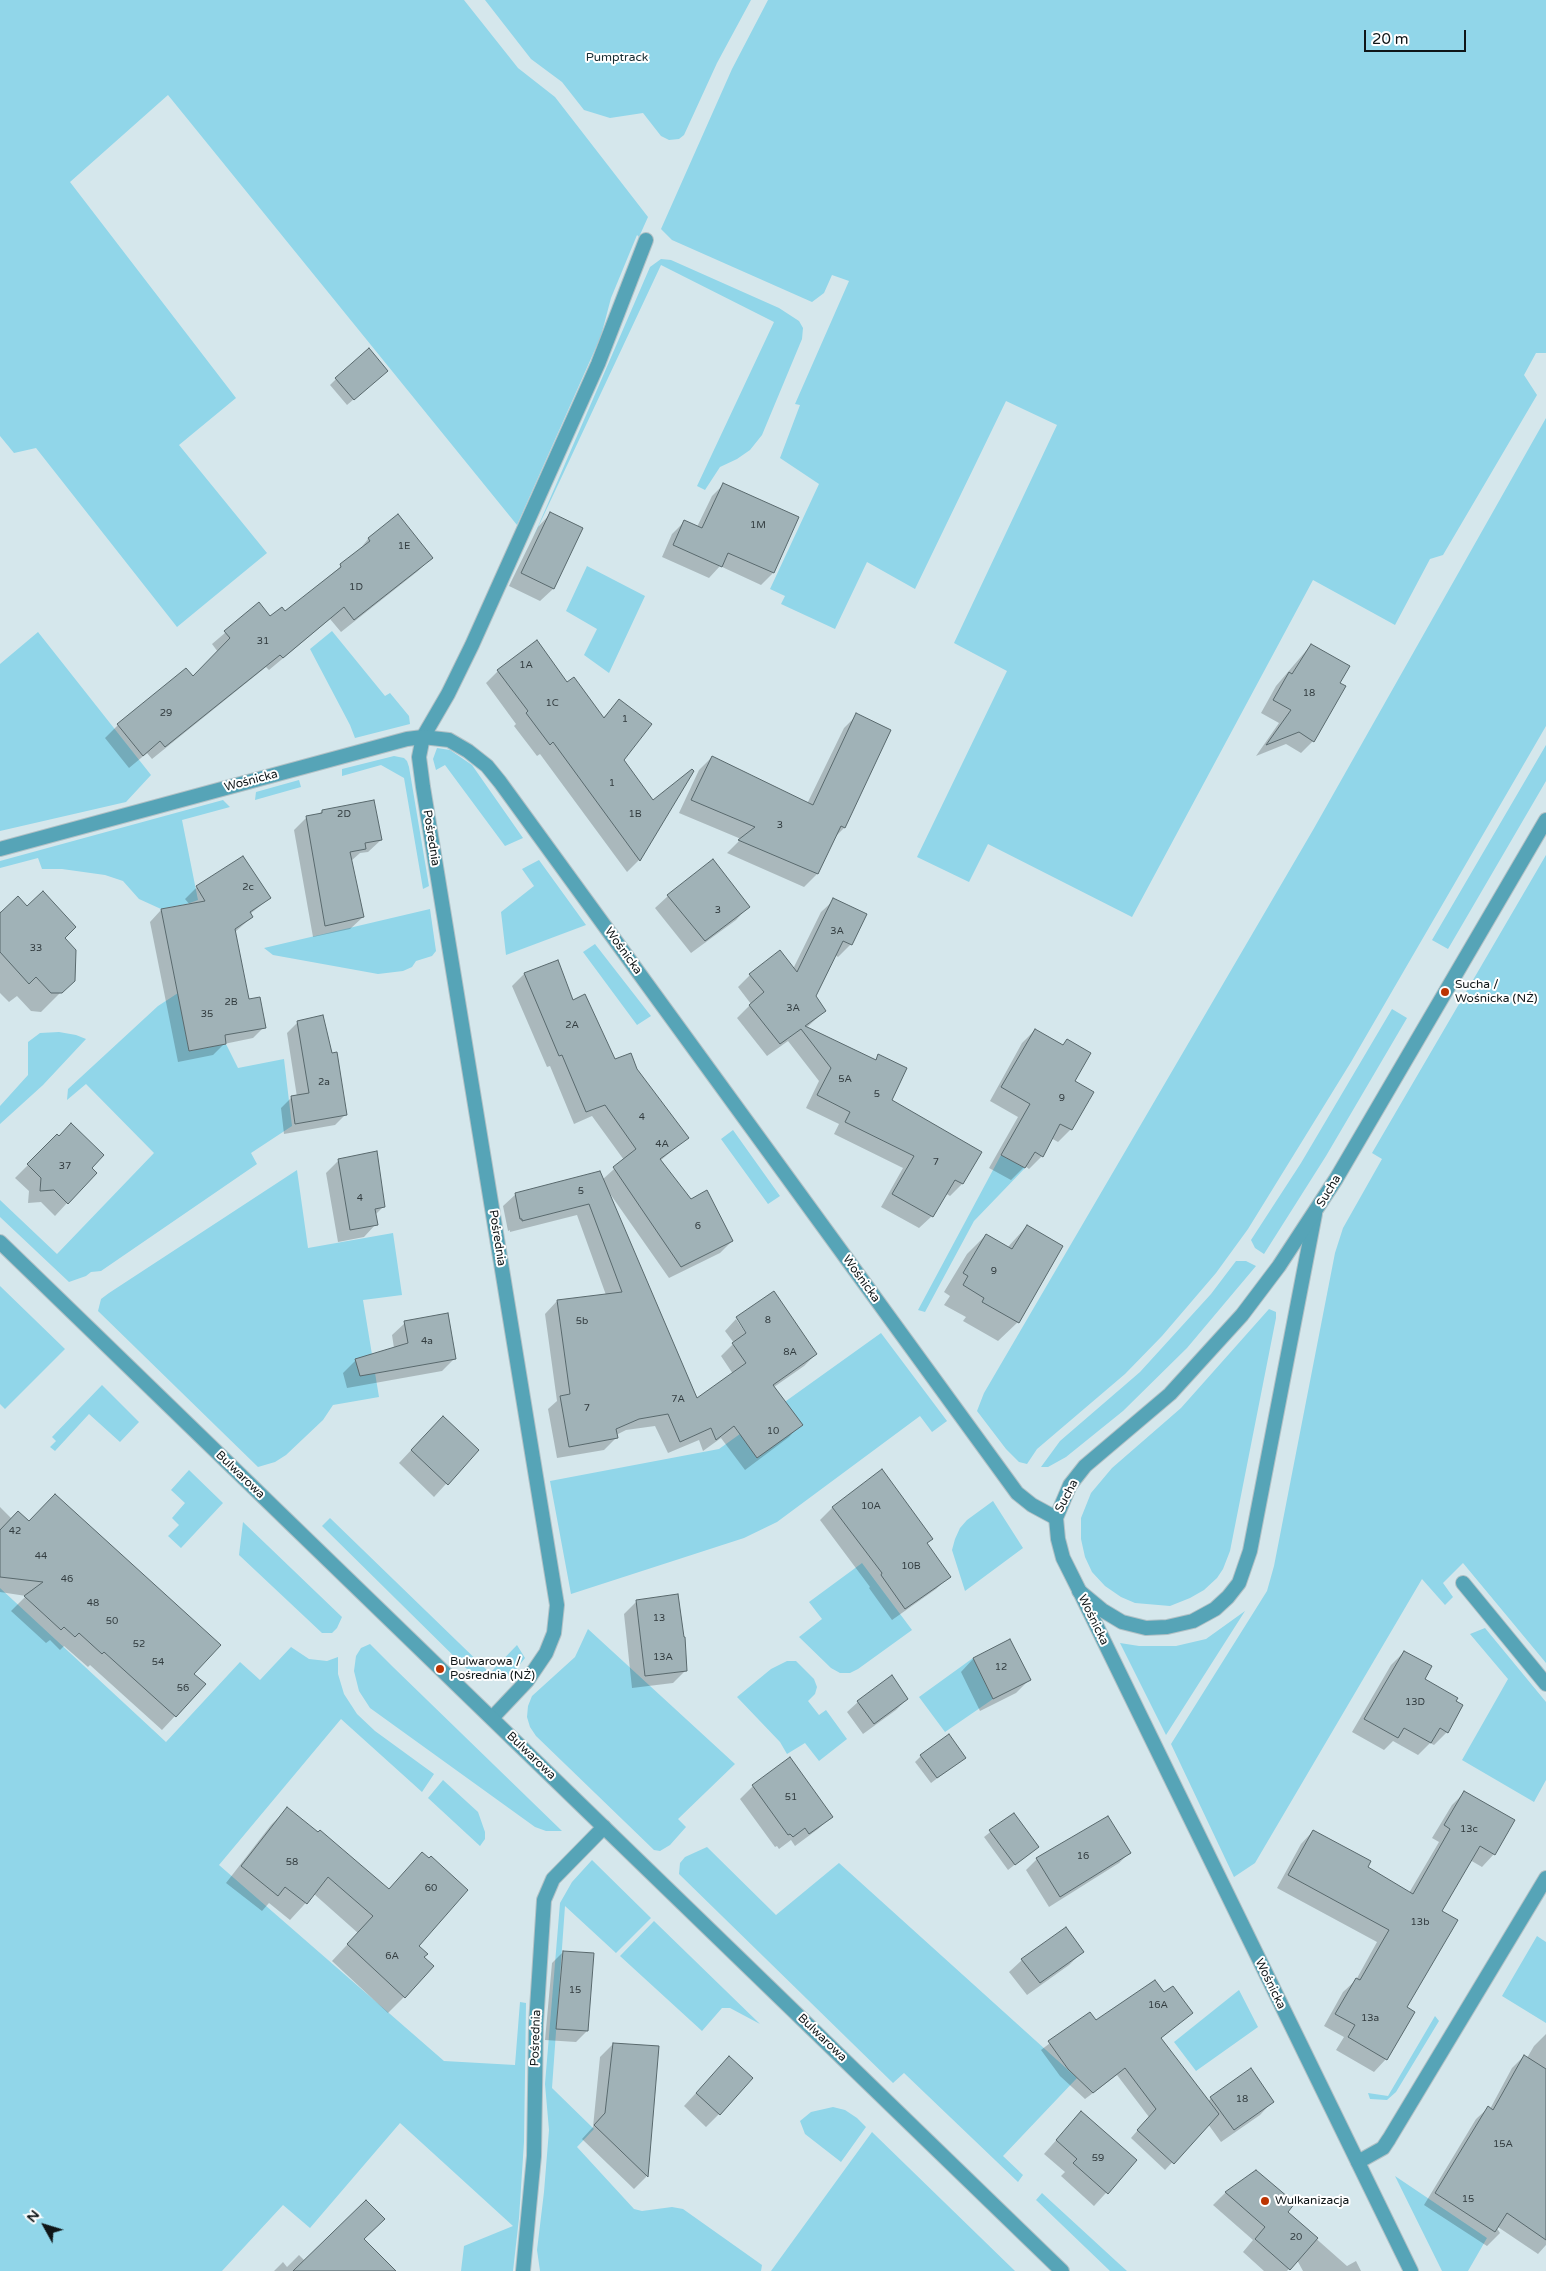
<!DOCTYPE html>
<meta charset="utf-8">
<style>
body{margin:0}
#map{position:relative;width:1546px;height:2271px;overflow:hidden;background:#d5e7ec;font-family:"Varela Round",sans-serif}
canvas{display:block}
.north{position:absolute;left:20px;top:2201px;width:50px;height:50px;-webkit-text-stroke:4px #fff;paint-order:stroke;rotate:309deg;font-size:14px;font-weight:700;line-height:20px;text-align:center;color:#0f1618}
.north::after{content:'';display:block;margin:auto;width:18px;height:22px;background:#0f1618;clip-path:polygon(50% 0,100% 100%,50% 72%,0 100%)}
.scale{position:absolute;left:1364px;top:30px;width:102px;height:22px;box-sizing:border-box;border:2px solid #0f1618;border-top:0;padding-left:6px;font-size:15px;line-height:18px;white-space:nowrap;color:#0f1618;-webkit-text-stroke:4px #fff;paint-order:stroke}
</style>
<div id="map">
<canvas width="1546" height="2271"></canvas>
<div class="north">N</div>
<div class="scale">20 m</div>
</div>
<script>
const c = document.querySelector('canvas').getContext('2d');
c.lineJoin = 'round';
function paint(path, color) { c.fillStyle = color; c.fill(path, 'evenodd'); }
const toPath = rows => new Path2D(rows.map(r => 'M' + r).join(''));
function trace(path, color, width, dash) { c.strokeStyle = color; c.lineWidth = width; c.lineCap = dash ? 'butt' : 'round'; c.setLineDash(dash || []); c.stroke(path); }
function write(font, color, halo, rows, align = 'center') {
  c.font = font + ' "Varela Round",sans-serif'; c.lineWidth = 4; c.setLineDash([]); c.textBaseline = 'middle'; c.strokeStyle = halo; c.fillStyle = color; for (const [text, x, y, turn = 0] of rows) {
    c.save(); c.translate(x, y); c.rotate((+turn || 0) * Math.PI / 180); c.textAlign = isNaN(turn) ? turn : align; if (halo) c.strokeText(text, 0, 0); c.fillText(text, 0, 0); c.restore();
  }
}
const green = toPath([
 [0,0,464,0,518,68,555,97,648,217,639,237,637,235,611,298,601,336,517,525,168,95,70,182,236,398,179,445,267,553,177,627,36,448,14,453,0,436],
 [485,0,751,0,717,63,684,135,679,139,669,140,661,136,643,113,610,118,584,110,562,82,531,59],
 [768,0,1546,0,1546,353,1536,353,1524,375,1537,395,1443,555,1430,559,1395,625,1313,580,1132,917,988,844,969,882,917,857,1007,671,954,643,1057,425,1006,401,915,589,867,562,835,629,781,604,785,596,770,589,819,484,780,458,800,405,795,404,849,281,832,275,824,293,812,302,672,240,661,229,732,69],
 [661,259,671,260,779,308,799,321,803,328,802,339,762,435,750,450,737,459,720,467,705,490,697,486,774,322,661,265,533,538,650,267],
 [1546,418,1546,726,1351,1062,1248,1229,1216,1273,1162,1336,1125,1374,1037,1449,1027,1464,1019,1462,1006,1449,977,1411,984,1393,1313,830],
 [587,566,645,596,609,673,584,655,597,629,566,611],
 [332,631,385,696,390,693,409,716,410,724,355,738,350,725,310,649],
 [38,632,151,775,126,802,0,831,0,664],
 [1546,745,1546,781,1448,949,1432,940],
 [437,748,450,750,472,765,523,838,505,846,445,765,436,770,433,759],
 [394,756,404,758,407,761,409,767,429,886,423,889,404,778,381,765,342,776,342,769],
 [299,780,301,787,255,800,256,792],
 [223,800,230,807,182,820,198,900,187,904,161,909,139,899,123,881,105,875,62,869,42,869,38,858,0,868,0,861],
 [1546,855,1546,1663,1463,1563,1443,1583,1453,1597,1445,1605,1422,1579,1255,1863,1234,1877,1171,1744,1267,1591,1274,1566,1335,1253,1343,1228,1382,1159,1372,1153],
 [539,860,586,925,506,955,501,912,534,886,522,869],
 [430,909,436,951,432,956,416,961,412,967,403,971,378,974,273,955,264,948],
 [595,944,651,1016,637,1025,583,952],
 [178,993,189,1051,226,1044,238,1068,284,1059,292,1126,251,1153,257,1164,101,1271,91,1272,86,1276,69,1282,0,1217,0,1200,57,1254,154,1153,86,1084,67,1100,68,1089,158,1006],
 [1392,1009,1407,1018,1326,1156,1264,1254,1255,1248,1251,1240,1301,1163],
 [59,1032,76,1035,86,1039,43,1085,0,1124,0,1106,28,1075,28,1042,40,1033],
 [733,1130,780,1196,768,1204,721,1139],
 [1001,1155,1025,1168,974,1221,925,1312,918,1310],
 [297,1170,308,1248,393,1233,402,1295,363,1300,379,1397,333,1405,323,1420,286,1455,275,1462,258,1467,98,1311,101,1299,109,1293],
 [1236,1261,1246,1261,1256,1266,1187,1348,1123,1411,1066,1457,1048,1467,1041,1467,1060,1441,1140,1372,1211,1294],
 [0,1286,65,1349,5,1409,0,1404],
 [1269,1309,1276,1312,1276,1318,1230,1551,1223,1569,1217,1578,1204,1590,1190,1598,1170,1606,1135,1603,1121,1597,1105,1586,1092,1572,1085,1557,1081,1539,1081,1518,1091,1493,1112,1468,1181,1408],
 [881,1333,947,1421,932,1432,920,1416,777,1522,744,1538,571,1594,550,1481,719,1449],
 [102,1385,139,1422,120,1442,89,1414,55,1451,50,1447,56,1441,52,1437],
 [189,1470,223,1503,181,1548,168,1536,179,1525,172,1518,185,1503,171,1490],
 [993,1501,1023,1548,965,1591,952,1550,955,1539,960,1528,967,1520],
 [330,1518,490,1673,517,1645,525,1658,513,1673,502,1680,483,1680,473,1675,322,1526],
 [243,1522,342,1617,337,1628,332,1633,322,1633,239,1555],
 [862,1563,912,1630,858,1669,850,1673,840,1673,831,1668,799,1637,822,1619,809,1602],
 [0,1588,166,1742,240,1662,260,1680,291,1647,309,1659,327,1661,338,1657,338,1674,344,1694,357,1714,375,1731,434,1774,422,1792,341,1719,219,1865,444,2061,515,2065,520,2002,526,2003,524,2142,519,2218,513,2271,461,2271,464,2246,513,2226,400,2123,310,2228,283,2205,222,2271,0,2271],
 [1245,1611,1166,1735,1120,1643,1139,1646,1176,1646,1206,1639],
 [1485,1628,1546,1702,1546,1780,1534,1802,1462,1760,1508,1679,1470,1634],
 [588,1629,735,1764,678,1819,686,1827,670,1845,660,1851,654,1850,536,1736,530,1727,527,1717,528,1706,532,1696,575,1657],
 [370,1644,392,1666,562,1831,546,1831,535,1827,370,1708,359,1691,354,1671,356,1656,361,1648],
 [973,1658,993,1699,945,1732,919,1697],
 [787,1661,796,1661,814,1679,817,1687,815,1694,808,1701,819,1715,826,1710,847,1739,819,1761,805,1743,787,1754,780,1742,737,1697,771,1669],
 [443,1780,478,1812,485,1832,485,1839,480,1846,428,1798],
 [707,1847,776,1915,839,1863,1077,2078,1003,2156,1023,2175,1018,2182,904,2073,893,2083,679,1874,680,1863,685,1857],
 [592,1860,651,1918,616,1953,565,1906,552,2088,594,2129,577,2147,634,2209,642,2211,672,2207,683,2209,762,2265,761,2271,540,2271,537,2250,544,2192,549,2130,545,2084,560,1903,572,1882],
 [654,1921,760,2024,730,2008,722,2008,702,2031,620,1956],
 [1537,1936,1546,1942,1546,2023,1502,1996],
 [1239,1990,1258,2027,1196,2071,1174,2042],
 [1435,2016,1439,2021,1396,2092,1387,2100,1370,2099,1368,2093,1388,2096],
 [833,2107,845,2110,857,2118,866,2127,841,2162,805,2134,800,2121,811,2112],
 [872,2132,1015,2271,771,2271],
 [1395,2176,1487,2238,1468,2271,1442,2271],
 [1042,2193,1116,2261,1127,2271,1110,2271,1036,2200]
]);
const shadow = toPath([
 [380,377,347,405,330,385,336,379],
 [724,484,797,518,773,573,761,585,720,566,709,578,662,557,672,534,684,522,697,527,712,496],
 [550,514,582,529,553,589,540,601,509,586,538,527],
 [397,516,431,558,418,571,341,632,330,619,269,670,266,667,152,759,147,753,129,768,105,738,118,725,192,678,218,652,212,644,259,604,270,617,285,613,357,553,368,539],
 [1311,645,1338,683,1313,741,1301,753,1286,744,1256,756,1279,723,1261,713,1276,686],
 [498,671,567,684,603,718,619,700,622,760,652,802,692,771,639,860,627,872,540,754,537,756,514,726,516,724,486,683],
 [857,715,890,731,844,828,835,837,817,874,804,887,727,853,741,839,679,813,699,770,712,757,807,804,844,728],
 [322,811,381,840,368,852,360,853,351,861,363,917,350,929,313,937,294,830,307,817,318,815],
 [243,857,270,898,250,914,252,917,235,932,248,1000,264,1027,253,1038,224,1044,213,1055,178,1062,150,922,161,910,190,905,185,899,197,887],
 [668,896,748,907,736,920,691,953,655,908],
 [834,900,865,915,851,944,838,957,835,955,814,997,825,1011,806,1028,874,1061,879,1056,890,1100,962,1184,950,1196,945,1193,932,1216,919,1228,881,1207,903,1168,834,1134,839,1124,806,1108,819,1081,788,1041,767,1056,737,1018,751,1004,738,987,750,975,793,969,821,912],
 [27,907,64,938,73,980,41,1012,31,1011,17,996,9,1002,0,993,0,911,2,913],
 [557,962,573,1001,614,1061,636,1069,687,1138,660,1161,691,1200,732,1241,720,1253,669,1278,606,1188,696,1399,733,1374,721,1356,734,1343,725,1331,736,1319,749,1338,739,1319,737,1319,774,1292,816,1354,804,1366,774,1387,801,1424,789,1437,745,1470,721,1438,703,1451,699,1440,668,1453,655,1426,626,1430,616,1435,616,1438,604,1450,557,1458,548,1409,557,1401,545,1314,557,1301,606,1295,577,1215,510,1232,510,1230,508,1231,503,1206,516,1194,602,1180,624,1160,592,1116,574,1124,550,1066,547,1067,512,986,524,974],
 [298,1022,345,1115,335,1125,284,1134,281,1108,291,1098,297,1097,287,1033],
 [1035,1030,1062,1046,1067,1041,1073,1082,1092,1092,1071,1129,1058,1142,1051,1138,1042,1156,1029,1169,1025,1166,1011,1180,989,1168,1018,1117,990,1101,1022,1043],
 [57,1136,90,1168,67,1203,55,1216,41,1202,28,1203,29,1191,15,1178],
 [339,1160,384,1206,375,1215,376,1224,364,1237,338,1242,326,1173],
 [1027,1226,1062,1246,1018,1322,998,1341,963,1321,966,1317,944,1305,950,1296,944,1292,967,1254,986,1235,1007,1248],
 [405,1323,455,1358,442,1371,347,1388,343,1373,356,1360,394,1348,392,1335],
 [430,1430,477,1450,434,1497,399,1463],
 [55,1495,112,1549,193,1674,175,1716,162,1730,90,1665,88,1667,64,1646,60,1650,50,1640,46,1643,11,1611,26,1596,0,1592,0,1507,12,1519,29,1523],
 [833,1507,931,1539,926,1544,949,1577,936,1589,892,1620,869,1588,870,1587,820,1520],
 [637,1601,686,1670,673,1683,632,1688,624,1614],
 [1009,1641,1029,1680,1016,1693,980,1711,961,1672,973,1659],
 [1404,1652,1423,1680,1447,1732,1434,1745,1430,1743,1418,1755,1393,1741,1384,1750,1352,1732,1391,1665],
 [907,1699,896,1710,863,1734,847,1712,858,1702],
 [921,1756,964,1758,931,1783,915,1762],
 [753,1786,831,1817,818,1829,795,1846,791,1840,779,1849,777,1846,775,1847,740,1799],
 [1464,1793,1494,1854,1482,1867,1470,1860,1441,1911,1386,2059,1374,2072,1336,2050,1344,2037,1324,2026,1343,1992,1356,1980,1377,1942,1277,1888,1301,1844,1313,1831,1366,1868,1409,1893,1439,1842,1432,1838,1452,1805],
 [287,1809,388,1890,422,1854,417,1946,423,1957,404,1997,388,2013,332,1961,358,1933,314,1894,290,1920,269,1903,262,1911,226,1883,271,1825],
 [1013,1814,1037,1847,1008,1870,984,1837],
 [1108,1818,1129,1853,1119,1863,1049,1907,1026,1870,1037,1859],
 [563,1952,587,2031,576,2042,545,2040,552,1963],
 [1082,1952,1069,1965,1027,1995,1009,1972,1022,1960],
 [1163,1994,1191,2013,1160,2039,1208,2102,1211,2098,1272,2102,1260,2115,1221,2142,1208,2124,1165,2170,1131,2138,1149,2117,1117,2075,1085,2099,1060,2076,1041,2050,1089,2013,1095,2022],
 [1546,2034,1546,2245,1538,2254,1495,2225,1500,2233,1487,2246,1424,2205,1476,2119,1488,2108,1490,2109,1512,2068,1524,2056,1527,2058,1534,2046],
 [613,2044,658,2047,646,2177,634,2189,582,2139,593,2127,600,2057],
 [716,2071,719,2114,706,2127,684,2106],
 [1081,2112,1136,2160,1094,2206,1061,2176,1065,2172,1044,2154],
 [1256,2171,1286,2212,1347,2266,1356,2261,1361,2271,1303,2271,1297,2260,1287,2271,1264,2271,1243,2252,1253,2240,1213,2205,1225,2193],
 [359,2242,333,2271,274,2271,283,2262,287,2267,299,2255,305,2261]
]);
const building = toPath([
 [369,348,388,371,354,400,335,378,369,348],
 [723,483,799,517,774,573,728,553,722,567,673,545,684,520,702,528,723,483],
 [550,512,583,528,554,589,521,573,550,512],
 [398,514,433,558,354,620,344,607,283,658,280,655,165,747,160,741,143,756,117,724,186,668,193,676,230,638,224,631,259,602,270,616,282,607,285,611,341,567,340,564,370,541,368,538,398,514],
 [537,640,567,682,574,677,604,718,619,699,652,724,624,760,653,800,692,769,694,771,640,861,553,742,550,745,526,713,528,711,497,670,537,640],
 [1311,644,1350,666,1340,683,1346,686,1314,742,1299,732,1266,745,1291,710,1273,700,1289,672,1292,674,1311,644],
 [856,713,891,730,845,828,841,826,818,874,738,840,755,827,691,800,712,756,813,805,856,713],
 [374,800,382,840,365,843,366,849,350,852,364,917,325,926,306,816,322,813,322,810,374,800],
 [243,856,271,898,250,912,253,917,235,929,249,999,260,997,266,1028,225,1035,226,1044,189,1051,161,909,205,901,196,886,243,856],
 [713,859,750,907,705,941,667,895,713,859],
 [43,891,76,927,65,938,76,950,75,981,62,993,51,993,36,977,29,984,0,952,0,913,18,896,27,906,43,891],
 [833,898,867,914,852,945,843,941,816,996,826,1011,805,1026,876,1060,878,1054,907,1068,892,1100,982,1152,963,1184,955,1180,933,1217,892,1194,914,1156,845,1122,850,1112,817,1095,831,1068,801,1029,780,1044,749,1005,764,992,749,974,780,950,797,972,833,898],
 [558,960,573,1000,585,994,615,1059,631,1053,637,1069,689,1138,660,1159,691,1199,707,1190,733,1241,681,1267,613,1167,636,1149,605,1105,586,1112,562,1055,559,1056,524,973,558,960],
 [323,1015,332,1053,337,1052,347,1115,295,1124,291,1096,309,1093,297,1021,323,1015],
 [1035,1029,1063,1045,1067,1039,1091,1053,1075,1081,1094,1092,1072,1130,1060,1124,1043,1157,1035,1152,1025,1168,1001,1155,1030,1104,1001,1087,1035,1029],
 [71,1123,104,1155,92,1168,97,1173,68,1204,54,1190,40,1191,41,1178,27,1164,57,1134,59,1136,71,1123],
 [377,1151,385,1207,375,1209,378,1225,350,1230,338,1159,377,1151],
 [600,1171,697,1398,746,1363,732,1343,746,1333,736,1317,774,1291,817,1354,773,1385,803,1425,757,1458,734,1426,716,1440,711,1428,680,1442,668,1414,639,1419,616,1429,618,1438,569,1447,560,1396,570,1394,557,1300,622,1292,589,1204,522,1221,522,1219,520,1219,515,1193,600,1171],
 [1027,1225,1063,1246,1019,1323,982,1302,984,1298,963,1285,968,1276,963,1273,986,1234,1012,1249,1027,1225],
 [448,1313,456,1359,360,1376,355,1359,408,1343,404,1321,448,1313],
 [443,1416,479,1450,448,1485,411,1450,443,1416],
 [882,1469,933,1539,927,1543,951,1577,905,1609,881,1575,882,1573,832,1507,882,1469],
 [55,1494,221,1645,194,1674,206,1684,176,1717,104,1652,102,1654,79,1633,75,1637,64,1627,61,1630,24,1596,43,1582,0,1577,0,1530,18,1511,29,1521,55,1494],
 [678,1594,684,1637,685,1637,687,1671,645,1676,636,1600,678,1594],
 [1010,1639,1031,1680,993,1699,973,1658,1010,1639],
 [1404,1651,1432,1666,1425,1679,1458,1698,1456,1701,1463,1705,1448,1733,1440,1728,1431,1743,1404,1728,1398,1738,1364,1719,1404,1651],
 [892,1675,908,1699,874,1724,857,1701,892,1675],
 [949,1734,966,1758,937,1778,920,1755,949,1734],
 [790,1757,833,1817,809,1834,805,1828,793,1837,790,1834,788,1835,752,1785,790,1757],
 [1464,1791,1515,1820,1495,1855,1480,1846,1442,1911,1458,1920,1407,2007,1415,2012,1387,2060,1348,2037,1355,2025,1335,2014,1356,1978,1360,1980,1389,1930,1288,1875,1313,1830,1371,1861,1368,1867,1413,1894,1450,1829,1444,1825,1464,1791],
 [287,1807,318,1832,320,1830,389,1889,422,1852,429,1858,431,1856,468,1890,419,1946,428,1954,424,1957,434,1966,405,1998,347,1944,373,1916,328,1877,307,1904,285,1887,278,1896,241,1866,287,1807],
 [1014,1813,1039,1847,1015,1865,989,1830,1014,1813],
 [1108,1816,1131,1853,1060,1897,1036,1858,1108,1816],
 [1066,1927,1084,1952,1040,1983,1021,1959,1066,1927],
 [563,1951,594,1953,588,2031,556,2029,563,1951],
 [1155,1980,1164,1992,1173,1986,1193,2013,1161,2038,1219,2114,1174,2164,1137,2130,1156,2109,1125,2068,1093,2093,1068,2069,1048,2041,1090,2012,1096,2020,1155,1980],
 [613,2043,659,2046,648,2177,594,2125,605,2113,613,2043],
 [1524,2055,1546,2069,1546,2240,1507,2213,1495,2232,1435,2193,1488,2106,1493,2110,1524,2055],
 [729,2056,753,2078,720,2115,696,2093,729,2056],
 [1251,2068,1274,2102,1234,2130,1210,2097,1251,2068],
 [1081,2111,1137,2160,1108,2194,1073,2163,1077,2159,1056,2140,1081,2111],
 [1256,2170,1295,2203,1288,2212,1318,2238,1290,2270,1255,2239,1265,2227,1225,2192,1256,2170],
 [366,2200,385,2219,364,2239,396,2271,293,2271,366,2200]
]);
const service = toPath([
 [423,737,448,694,472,645,598,364,646,240],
 [1079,1591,1102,1610,1122,1622,1146,1628,1167,1627,1193,1621,1215,1609,1228,1597,1239,1583,1250,1551,1315,1214]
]);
const minor = toPath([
 [423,737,419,757,423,787,557,1605,554,1633,546,1653,527,1681,492,1718],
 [0,849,407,739,423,737,449,740,468,751,487,766,500,782,1017,1493,1032,1505,1056,1518],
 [1463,1583,1546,1684],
 [1358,2162,1383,2148,1389,2139,1546,1878],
 [523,2271,534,2156,536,2024,544,1900,553,1879,604,1827]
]);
const tertiary = toPath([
 [0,1242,1062,2271],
 [1411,2271,1079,1590,1063,1558,1058,1539,1056,1518,1070,1485,1085,1466,1170,1394,1242,1315,1279,1266,1336,1179,1546,820]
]);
const markers = [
 [1445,992,5,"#bc3402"],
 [440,1669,5,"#bc3402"],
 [1265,2201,5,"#bc3402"]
];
const numberNames = [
 ["1M",758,525],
 ["1E",404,546],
 ["1D",356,587],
 ["31",263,641],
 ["1A",526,665],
 ["18",1309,693],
 ["1C",552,703],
 ["29",166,713],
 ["1",625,719],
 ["1",612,783],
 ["2D",344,814],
 ["1B",635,814],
 ["3",780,825],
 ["2c",248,887],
 ["3",718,910],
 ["3A",837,931],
 ["33",36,948],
 ["2B",231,1002],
 ["3A",793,1008],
 ["35",207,1014],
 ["2A",572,1025],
 ["5A",845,1079],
 ["2a",324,1082],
 ["5",877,1094],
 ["9",1062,1098],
 ["4",642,1117],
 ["4A",662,1144],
 ["7",936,1162],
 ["37",65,1166],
 ["5",581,1191],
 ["4",360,1198],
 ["6",698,1226],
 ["9",994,1271],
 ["8",768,1320],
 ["5b",582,1321],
 ["4a",427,1341],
 ["8A",790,1352],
 ["7A",678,1399],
 ["7",587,1408],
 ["10",773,1431],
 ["10A",871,1506],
 ["42",15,1531],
 ["44",41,1556],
 ["10B",911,1566],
 ["46",67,1579],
 ["48",93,1603],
 ["13",659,1618],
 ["50",112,1621],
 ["52",139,1644],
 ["13A",663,1657],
 ["54",158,1662],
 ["12",1001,1667],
 ["56",183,1688],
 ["13D",1415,1702],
 ["51",791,1797],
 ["13c",1469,1829],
 ["16",1083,1856],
 ["58",292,1862],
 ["60",431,1888],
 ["13b",1420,1922],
 ["6A",392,1956],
 ["15",575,1990],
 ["16A",1158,2005],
 ["13a",1370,2018],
 ["18",1242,2099],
 ["15A",1503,2144],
 ["59",1098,2158],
 ["15",1468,2199],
 ["20",1296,2237]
];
const parkNames = [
 ["Pumptrack",617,58]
];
const streetNames = [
 ["Wośnicka",251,781,-15],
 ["Pośrednia",431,838,81],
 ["Wośnicka",623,951,54],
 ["Sucha",1329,1191,-59],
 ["Pośrednia",497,1238,81],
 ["Wośnicka",861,1279,54],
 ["Bulwarowa",240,1475,44],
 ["Sucha",1067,1496,-62],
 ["Wośnicka",1093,1620,64],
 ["Bulwarowa",531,1756,44],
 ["Wośnicka",1270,1984,64],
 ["Pośrednia",536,2038,-88],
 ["Bulwarowa",822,2038,44]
];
const poiNames = [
 ["Sucha /",1455,985],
 ["Wośnicka (NŻ)",1455,999],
 ["Bulwarowa /",450,1662],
 ["Pośrednia (NŻ)",450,1676],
 ["Wulkanizacja",1275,2201]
];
paint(green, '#91d6e9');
paint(shadow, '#0003');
paint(building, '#a0b2b7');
trace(building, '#59696d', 1);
trace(service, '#b1c1c6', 16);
trace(minor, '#b1c1c6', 16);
trace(tertiary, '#b1c1c6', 16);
trace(service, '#56a4b7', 14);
trace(minor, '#56a4b7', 14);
trace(tertiary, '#56a4b7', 14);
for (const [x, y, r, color] of markers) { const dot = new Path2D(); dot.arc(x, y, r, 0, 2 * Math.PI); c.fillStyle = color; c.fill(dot); trace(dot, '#fff', 2); }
write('10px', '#333d40', null, numberNames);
write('12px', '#172d33', '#fff', parkNames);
write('12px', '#0f1618', '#fff', streetNames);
write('12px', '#0f1618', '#fff', poiNames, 'left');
</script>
